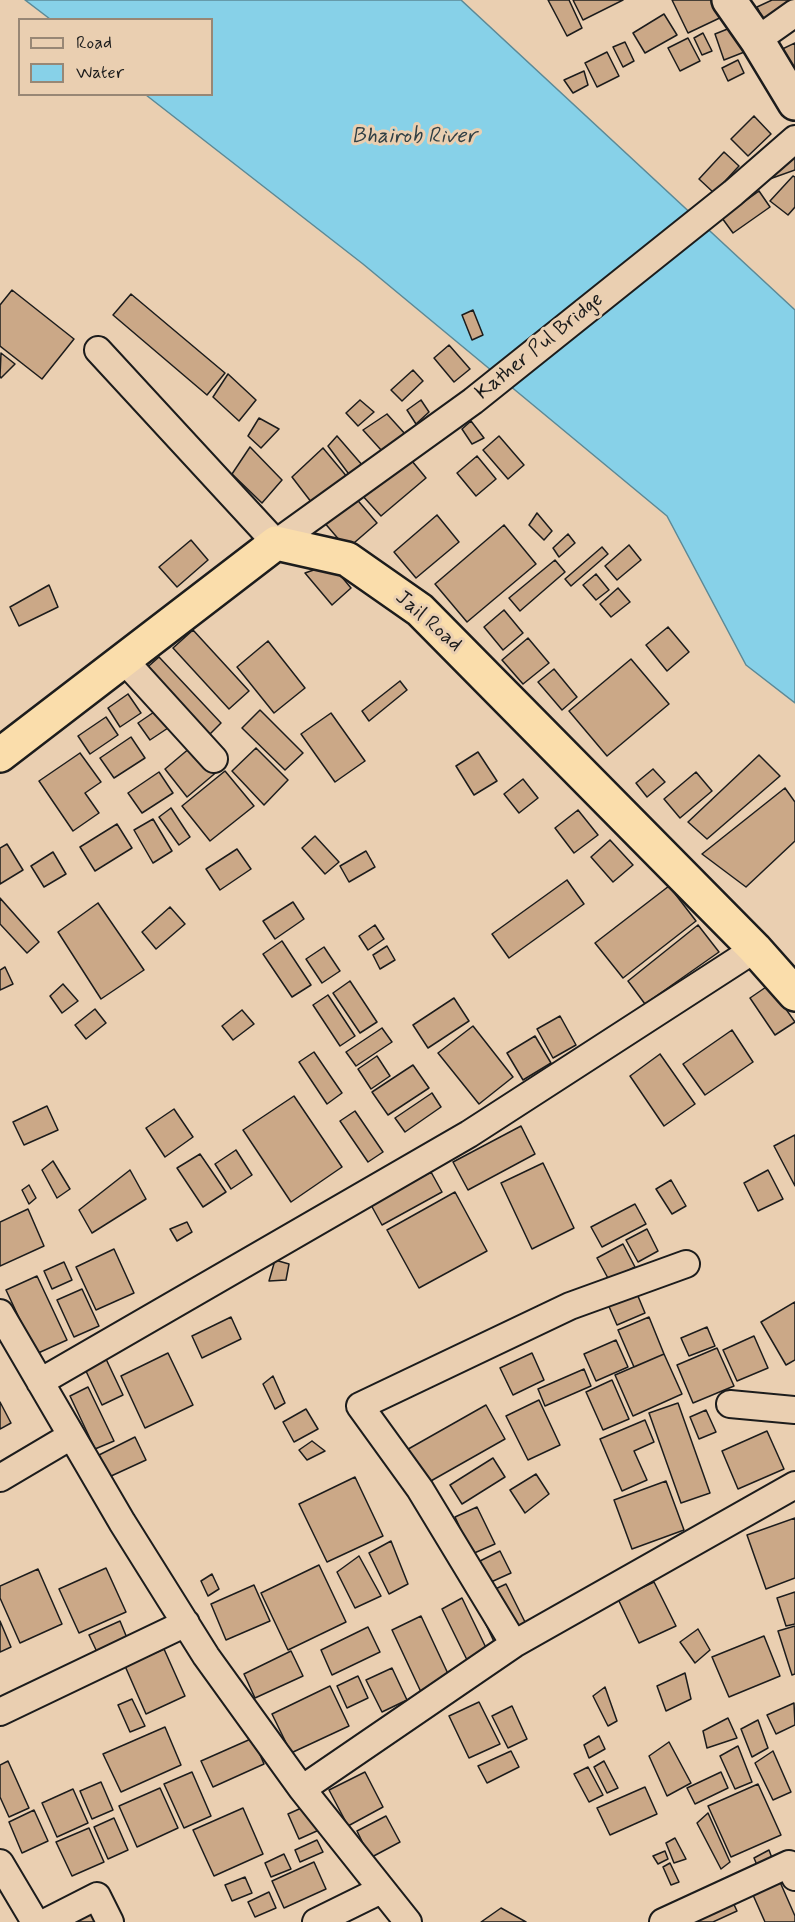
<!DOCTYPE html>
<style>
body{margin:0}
#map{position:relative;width:795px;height:1922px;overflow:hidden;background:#eacfb1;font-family:Mynerve,sans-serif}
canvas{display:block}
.legend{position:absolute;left:18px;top:18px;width:195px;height:78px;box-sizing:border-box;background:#eacfb1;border:2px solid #988775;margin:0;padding:8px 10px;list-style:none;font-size:18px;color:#1c1c1c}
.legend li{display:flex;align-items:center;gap:12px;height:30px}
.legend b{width:30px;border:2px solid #988775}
</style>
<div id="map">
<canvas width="795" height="1922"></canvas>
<ul class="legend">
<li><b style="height:8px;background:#eacfb1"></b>Road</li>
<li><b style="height:16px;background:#87d1e8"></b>Water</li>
</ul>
</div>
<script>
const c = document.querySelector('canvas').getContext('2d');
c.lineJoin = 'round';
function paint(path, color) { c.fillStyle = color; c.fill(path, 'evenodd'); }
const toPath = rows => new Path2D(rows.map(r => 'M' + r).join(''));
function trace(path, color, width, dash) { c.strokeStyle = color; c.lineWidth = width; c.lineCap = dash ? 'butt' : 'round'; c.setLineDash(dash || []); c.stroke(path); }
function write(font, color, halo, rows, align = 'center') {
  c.font = font + ' Mynerve,sans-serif'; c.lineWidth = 6; c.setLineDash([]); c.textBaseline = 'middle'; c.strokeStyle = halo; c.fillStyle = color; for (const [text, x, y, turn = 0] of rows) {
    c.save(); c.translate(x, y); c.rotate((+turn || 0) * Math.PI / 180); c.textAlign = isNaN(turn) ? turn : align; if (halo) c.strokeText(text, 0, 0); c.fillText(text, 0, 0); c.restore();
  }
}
const water = toPath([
 [25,0,461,0,795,310,795,703,746,665,667,516,363,264,146,95,212,94,212,20,50,19,25,0]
]);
const building = toPath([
 [548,0,569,0,582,28,567,36,548,0],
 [573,0,623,0,583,20,573,0],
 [672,0,719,0,726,15,688,33,672,0],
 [772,0,795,0,795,30,773,40,757,7,772,0],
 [664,14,677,35,645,53,633,33,664,14],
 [740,24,752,49,724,60,715,34,740,24],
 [703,33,712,51,702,55,694,38,703,33],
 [688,38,700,61,680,71,668,48,688,38],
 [625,42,634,61,623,67,613,47,625,42],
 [795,43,795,69,782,75,772,54,795,43],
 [607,52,619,76,597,87,585,63,607,52],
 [738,60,744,73,728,81,722,68,738,60],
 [584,71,588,85,573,93,564,80,584,71],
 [754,116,771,134,748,156,731,139,754,116],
 [724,152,739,166,714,193,699,179,724,152],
 [795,153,795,170,764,181,795,153],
 [793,176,795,177,795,207,788,215,770,201,793,176],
 [759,191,770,207,733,233,722,218,759,191],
 [12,290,74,339,42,379,0,346,0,305,12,290],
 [131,294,225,373,207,395,113,315,131,294],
 [473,310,483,335,472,340,462,315,473,310],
 [449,345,470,369,454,382,434,358,449,345],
 [1,353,15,364,1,378,0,376,1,353],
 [413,370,423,381,402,401,391,390,413,370],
 [228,374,256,400,239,421,213,397,228,374],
 [360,400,374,412,358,426,346,413,360,400],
 [421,400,429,412,416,424,407,410,421,400],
 [387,414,406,435,382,451,363,430,387,414],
 [259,418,279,429,261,448,248,436,259,418],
 [471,421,484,438,472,444,462,429,471,421],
 [337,436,363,466,351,477,328,446,337,436],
 [499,436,524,465,508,479,483,450,499,436],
 [250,447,282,480,262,503,232,474,250,447],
 [323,448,348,478,315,507,292,477,323,448],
 [407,455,426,478,381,516,361,494,407,455],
 [477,456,496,479,476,496,457,473,477,456],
 [354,496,377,523,347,549,323,521,354,496],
 [537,513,552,531,544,540,529,525,537,513],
 [437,515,459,542,416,578,394,552,437,515],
 [504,525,536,564,467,622,435,584,504,525],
 [568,534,575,543,559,557,553,548,568,534],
 [191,540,208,560,177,587,159,567,191,540],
 [629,545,641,560,617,580,605,566,629,545],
 [602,547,608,554,571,586,565,579,602,547],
 [555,560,565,572,520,611,509,598,555,560],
 [331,564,351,588,332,605,305,573,331,564],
 [596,574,609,590,596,600,583,585,596,574],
 [49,585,58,607,19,626,10,607,49,585],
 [618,588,630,602,611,617,600,604,618,588],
 [504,610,523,633,503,650,484,627,504,610],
 [668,627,689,652,667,671,646,645,668,627],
 [193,630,249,691,229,709,173,648,193,630],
 [528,638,549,663,523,684,502,660,528,638],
 [268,641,305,688,274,713,237,667,268,641],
 [159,657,221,723,205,739,142,672,159,657],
 [631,659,669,704,607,756,569,711,631,659],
 [554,669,577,697,562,710,538,682,554,669],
 [400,681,407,690,369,721,362,711,400,681],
 [128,694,141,713,120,727,108,708,128,694],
 [157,710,168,728,150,740,138,723,157,710],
 [260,710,303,753,285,770,242,728,260,710],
 [331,713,365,761,335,782,301,734,331,713],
 [106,717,118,735,90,754,78,736,106,717],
 [131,737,145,758,114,778,100,758,131,737],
 [197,742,219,770,187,797,165,769,197,742],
 [256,748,288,780,264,805,232,771,256,748],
 [478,752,497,781,474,795,456,766,478,752],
 [80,753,101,782,85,793,99,813,73,831,39,781,80,753],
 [759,755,780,776,707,839,688,822,759,755],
 [653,769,665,782,647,797,636,783,653,769],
 [225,771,254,806,210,841,182,806,225,771],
 [159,772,173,793,142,813,128,793,159,772],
 [696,772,712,791,680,818,664,799,696,772],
 [523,779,538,798,519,813,504,794,523,779],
 [785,788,795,802,795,841,746,887,702,854,785,788],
 [171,808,190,837,179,845,159,817,171,808],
 [578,810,598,835,574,853,555,828,578,810],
 [153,819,172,851,153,863,134,830,153,819],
 [117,824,132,848,95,871,80,847,117,824],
 [315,836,339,862,325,874,302,848,315,836],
 [610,840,633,865,613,882,591,857,610,840],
 [7,844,23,870,0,884,0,848,7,844],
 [237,849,251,869,220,890,206,869,237,849],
 [366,851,375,867,349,882,340,866,366,851],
 [53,852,66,874,44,887,31,866,53,852],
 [567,880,584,904,509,958,492,934,567,880],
 [669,886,696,921,623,978,595,943,669,886],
 [0,898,39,942,27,953,0,924,0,898],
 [293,902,304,919,275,939,263,921,293,902],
 [98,903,144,970,101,999,58,932,98,903],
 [170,907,185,924,156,949,142,932,170,907],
 [375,925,384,939,368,950,359,936,375,925],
 [698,925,719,952,645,1004,628,981,698,925],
 [282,941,311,985,292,997,263,954,282,941],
 [387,946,395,960,380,969,373,955,387,946],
 [324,947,340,971,322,983,306,959,324,947],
 [5,967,13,984,0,990,0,970,5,967],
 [350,981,377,1022,360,1033,333,993,350,981],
 [63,984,78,1001,62,1013,50,996,63,984],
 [769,985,795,1022,775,1035,750,998,769,985],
 [328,995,355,1036,340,1046,313,1005,328,995],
 [454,998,469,1021,428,1048,413,1025,454,998],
 [95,1009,106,1023,86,1039,75,1025,95,1009],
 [242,1010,254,1024,233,1040,222,1026,242,1010],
 [560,1016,576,1045,553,1058,537,1029,560,1016],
 [473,1026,513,1077,479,1104,438,1053,473,1026],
 [382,1028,392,1042,356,1066,346,1052,382,1028],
 [732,1030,753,1062,705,1095,683,1064,732,1030],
 [535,1036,551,1063,523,1080,507,1053,535,1036],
 [314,1052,342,1093,327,1104,299,1062,314,1052],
 [660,1054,695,1104,664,1126,630,1076,660,1054],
 [377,1056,390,1076,371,1089,358,1069,377,1056],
 [413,1065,429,1088,388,1115,372,1092,413,1065],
 [432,1093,441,1107,405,1132,395,1118,432,1093],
 [294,1096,342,1167,291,1202,243,1130,294,1096],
 [47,1106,58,1130,24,1145,13,1122,47,1106],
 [174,1109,193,1137,165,1157,146,1128,174,1109],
 [355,1111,383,1152,368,1162,340,1121,355,1111],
 [521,1126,535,1154,468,1190,453,1162,521,1126],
 [795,1135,795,1186,774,1146,795,1135],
 [236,1150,252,1175,231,1189,215,1164,236,1150],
 [200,1154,226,1192,203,1207,177,1168,200,1154],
 [53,1161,70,1189,57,1198,42,1170,53,1161],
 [543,1163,574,1228,532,1249,501,1183,543,1163],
 [130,1170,146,1199,92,1233,79,1210,130,1170],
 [768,1170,783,1199,758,1211,744,1183,768,1170],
 [431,1172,442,1192,382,1225,371,1205,431,1172],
 [671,1180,686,1206,672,1214,656,1189,671,1180],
 [29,1185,36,1198,29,1204,22,1190,29,1185],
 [455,1192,487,1251,419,1288,387,1230,455,1192],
 [635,1204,646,1224,602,1247,591,1227,635,1204],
 [28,1209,44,1246,0,1266,0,1222,28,1209],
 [187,1222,192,1232,177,1241,170,1229,187,1222],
 [647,1229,658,1251,638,1262,626,1240,647,1229],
 [623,1244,635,1267,609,1280,597,1258,623,1244],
 [114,1249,134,1293,96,1310,76,1267,114,1249],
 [275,1260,289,1264,286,1280,269,1281,275,1260],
 [64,1262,72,1280,52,1289,44,1271,64,1262],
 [37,1276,67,1340,36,1354,6,1290,37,1276],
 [82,1289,99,1326,74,1337,57,1300,82,1289],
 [635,1289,645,1313,617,1325,607,1302,635,1289],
 [795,1302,795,1360,786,1365,761,1322,795,1302],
 [231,1317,241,1339,202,1358,192,1336,231,1317],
 [649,1317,664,1354,634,1367,618,1330,649,1317],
 [707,1327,715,1346,689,1356,681,1338,707,1327],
 [754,1336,768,1368,737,1381,723,1350,754,1336],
 [616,1340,628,1367,596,1381,584,1354,616,1340],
 [717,1348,734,1386,693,1403,677,1365,717,1348],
 [168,1353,193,1405,145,1428,121,1376,168,1353],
 [532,1353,544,1380,513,1395,500,1368,532,1353],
 [664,1354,682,1394,633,1416,615,1375,664,1354],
 [106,1359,123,1395,102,1405,85,1369,106,1359],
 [584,1369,591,1386,545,1406,538,1389,584,1369],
 [273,1376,285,1403,275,1409,263,1384,273,1376],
 [612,1380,629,1419,603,1430,586,1392,612,1380],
 [88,1387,114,1441,95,1449,70,1396,88,1387],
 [539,1400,560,1445,528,1460,506,1416,539,1400],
 [0,1402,11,1423,0,1429,0,1402],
 [678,1403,710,1493,681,1503,649,1413,678,1403],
 [486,1405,505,1439,422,1486,403,1452,486,1405],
 [306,1409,318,1429,294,1442,283,1422,306,1409],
 [706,1410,716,1432,699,1439,690,1417,706,1410],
 [645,1420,654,1442,634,1451,647,1480,622,1491,600,1439,645,1420],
 [767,1431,784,1469,738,1489,722,1451,767,1431],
 [135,1437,146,1460,109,1477,99,1455,135,1437],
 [312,1441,325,1451,307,1460,299,1450,312,1441],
 [493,1458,505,1477,462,1504,450,1485,493,1458],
 [536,1474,549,1494,525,1513,510,1490,536,1474],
 [355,1477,383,1536,327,1562,299,1504,355,1477],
 [666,1481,684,1530,632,1549,614,1500,666,1481],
 [477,1507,495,1544,472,1554,455,1517,477,1507],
 [795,1518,795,1578,766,1589,747,1535,795,1518],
 [391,1541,408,1584,389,1594,369,1553,391,1541],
 [500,1551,511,1573,480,1587,470,1566,500,1551],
 [359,1556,381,1596,355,1608,337,1572,359,1556],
 [319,1565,346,1622,288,1650,261,1593,319,1565],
 [106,1568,126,1612,79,1633,59,1589,106,1568],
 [38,1569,62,1624,20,1643,0,1598,0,1586,38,1569],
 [212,1574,219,1589,208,1596,201,1581,212,1574],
 [654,1582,676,1626,639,1643,618,1599,654,1582],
 [506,1584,530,1632,497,1648,474,1599,506,1584],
 [254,1585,270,1621,226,1640,211,1604,254,1585],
 [795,1592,795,1624,786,1626,777,1598,795,1592],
 [462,1598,490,1656,470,1666,442,1609,462,1598],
 [421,1616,450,1678,421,1692,392,1630,421,1616],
 [0,1621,11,1647,0,1652,0,1621],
 [120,1621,127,1638,97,1652,89,1635,120,1621],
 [795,1626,795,1674,792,1675,778,1631,795,1626],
 [368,1627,380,1652,332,1675,321,1650,368,1627],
 [698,1629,710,1650,695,1663,680,1642,698,1629],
 [764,1636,780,1676,729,1697,712,1657,764,1636],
 [164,1649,185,1696,146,1714,125,1666,164,1649],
 [291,1651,303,1676,255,1698,244,1674,291,1651],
 [392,1668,407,1700,382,1712,366,1680,392,1668],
 [685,1673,691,1699,666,1711,657,1686,685,1673],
 [358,1676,368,1698,347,1708,337,1686,358,1676],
 [330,1686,349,1726,291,1753,272,1714,330,1686],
 [605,1687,617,1721,608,1726,593,1696,605,1687],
 [132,1699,145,1726,130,1732,118,1705,132,1699],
 [479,1702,500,1744,469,1758,449,1716,479,1702],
 [794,1703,795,1725,776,1734,767,1715,794,1703],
 [512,1706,527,1739,508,1748,492,1716,512,1706],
 [728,1718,737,1738,707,1748,703,1731,728,1718],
 [758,1720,768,1748,752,1757,741,1729,758,1720],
 [165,1727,181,1765,121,1792,103,1754,165,1727],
 [599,1736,605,1749,589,1758,584,1745,599,1736],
 [253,1738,264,1764,213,1787,201,1761,253,1738],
 [669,1742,691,1783,667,1796,649,1756,669,1742],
 [738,1746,752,1782,735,1789,720,1756,738,1746],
 [511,1751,519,1767,487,1783,478,1766,511,1751],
 [773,1751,791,1792,773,1800,755,1763,773,1751],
 [8,1761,29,1808,9,1817,0,1797,0,1765,8,1761],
 [604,1761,618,1788,607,1793,594,1767,604,1761],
 [588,1767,603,1795,589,1802,574,1774,588,1767],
 [192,1772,211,1816,184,1828,164,1784,192,1772],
 [365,1772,383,1807,348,1826,329,1790,365,1772],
 [721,1772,728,1788,695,1804,687,1788,721,1772],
 [101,1782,113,1810,92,1819,80,1791,101,1782],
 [758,1784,781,1835,731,1857,708,1806,758,1784],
 [645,1787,657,1814,610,1835,597,1808,645,1787],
 [160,1788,178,1828,137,1847,119,1806,160,1788],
 [73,1789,88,1823,57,1837,42,1803,73,1789],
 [308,1805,319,1830,299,1839,288,1814,308,1805],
 [243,1808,263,1854,214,1876,193,1830,243,1808],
 [34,1810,48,1841,22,1853,9,1822,34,1810],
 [708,1813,730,1862,721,1869,697,1823,708,1813],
 [386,1816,400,1842,370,1858,357,1831,386,1816],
 [114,1818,128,1850,108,1859,94,1827,114,1818],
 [89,1828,104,1862,72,1876,56,1842,89,1828],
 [675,1838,686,1859,674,1863,666,1843,675,1838],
 [317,1840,323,1852,300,1862,295,1850,317,1840],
 [769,1850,779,1877,765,1884,754,1858,769,1850],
 [665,1851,668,1859,658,1864,653,1856,665,1851],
 [284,1854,291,1869,271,1877,265,1863,284,1854],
 [314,1862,326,1889,284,1908,272,1881,314,1862],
 [670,1863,679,1882,671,1885,663,1867,670,1863],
 [245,1877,252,1893,232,1901,225,1885,245,1877],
 [780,1882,795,1916,795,1922,765,1922,753,1895,780,1882],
 [724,1883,737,1911,713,1922,661,1922,724,1883],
 [269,1892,276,1908,255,1917,248,1902,269,1892],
 [107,1903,115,1922,70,1922,107,1903],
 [501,1908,526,1922,481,1922,501,1908]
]);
const minor = toPath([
 [757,40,795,13],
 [98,350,276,543,473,401,733,193,795,139],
 [124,660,214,759],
 [0,1313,122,1522,206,1656,302,1789,408,1922],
 [40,1382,469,1134,755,949],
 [730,1404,795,1410],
 [0,1478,71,1436],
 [514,1644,420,1489,360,1406,570,1306,686,1264],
 [0,1712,186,1623],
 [302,1789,514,1644,795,1485],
 [0,1863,35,1922],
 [46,1922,97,1896,110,1922],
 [316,1922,381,1890],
 [663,1922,789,1864,795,1877]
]);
const tertiary = toPath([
 [729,0,757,40,795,103]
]);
const trunk = toPath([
 [0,755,276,543,347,559,420,610,755,949,795,994]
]);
const streetNames = [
 ["Kather Pul Bridge",540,347,-39],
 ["Jail Road",428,622,41]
];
const waterNames = [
 ["Bhairob River",414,137]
];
paint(water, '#87d1e8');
trace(water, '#5c8996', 1.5);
paint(building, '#cba887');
trace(building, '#1c1c1c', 1.5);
trace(minor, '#1c1c1c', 30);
trace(tertiary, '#1c1c1c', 38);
trace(trunk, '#1c1c1c', 38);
trace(minor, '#eacfb1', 26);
trace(tertiary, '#eacfb1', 33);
trace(trunk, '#faddab', 33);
write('21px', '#1c1c1c', '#eacfb1', streetNames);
write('italic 22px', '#314045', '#eacfb1', waterNames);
</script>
